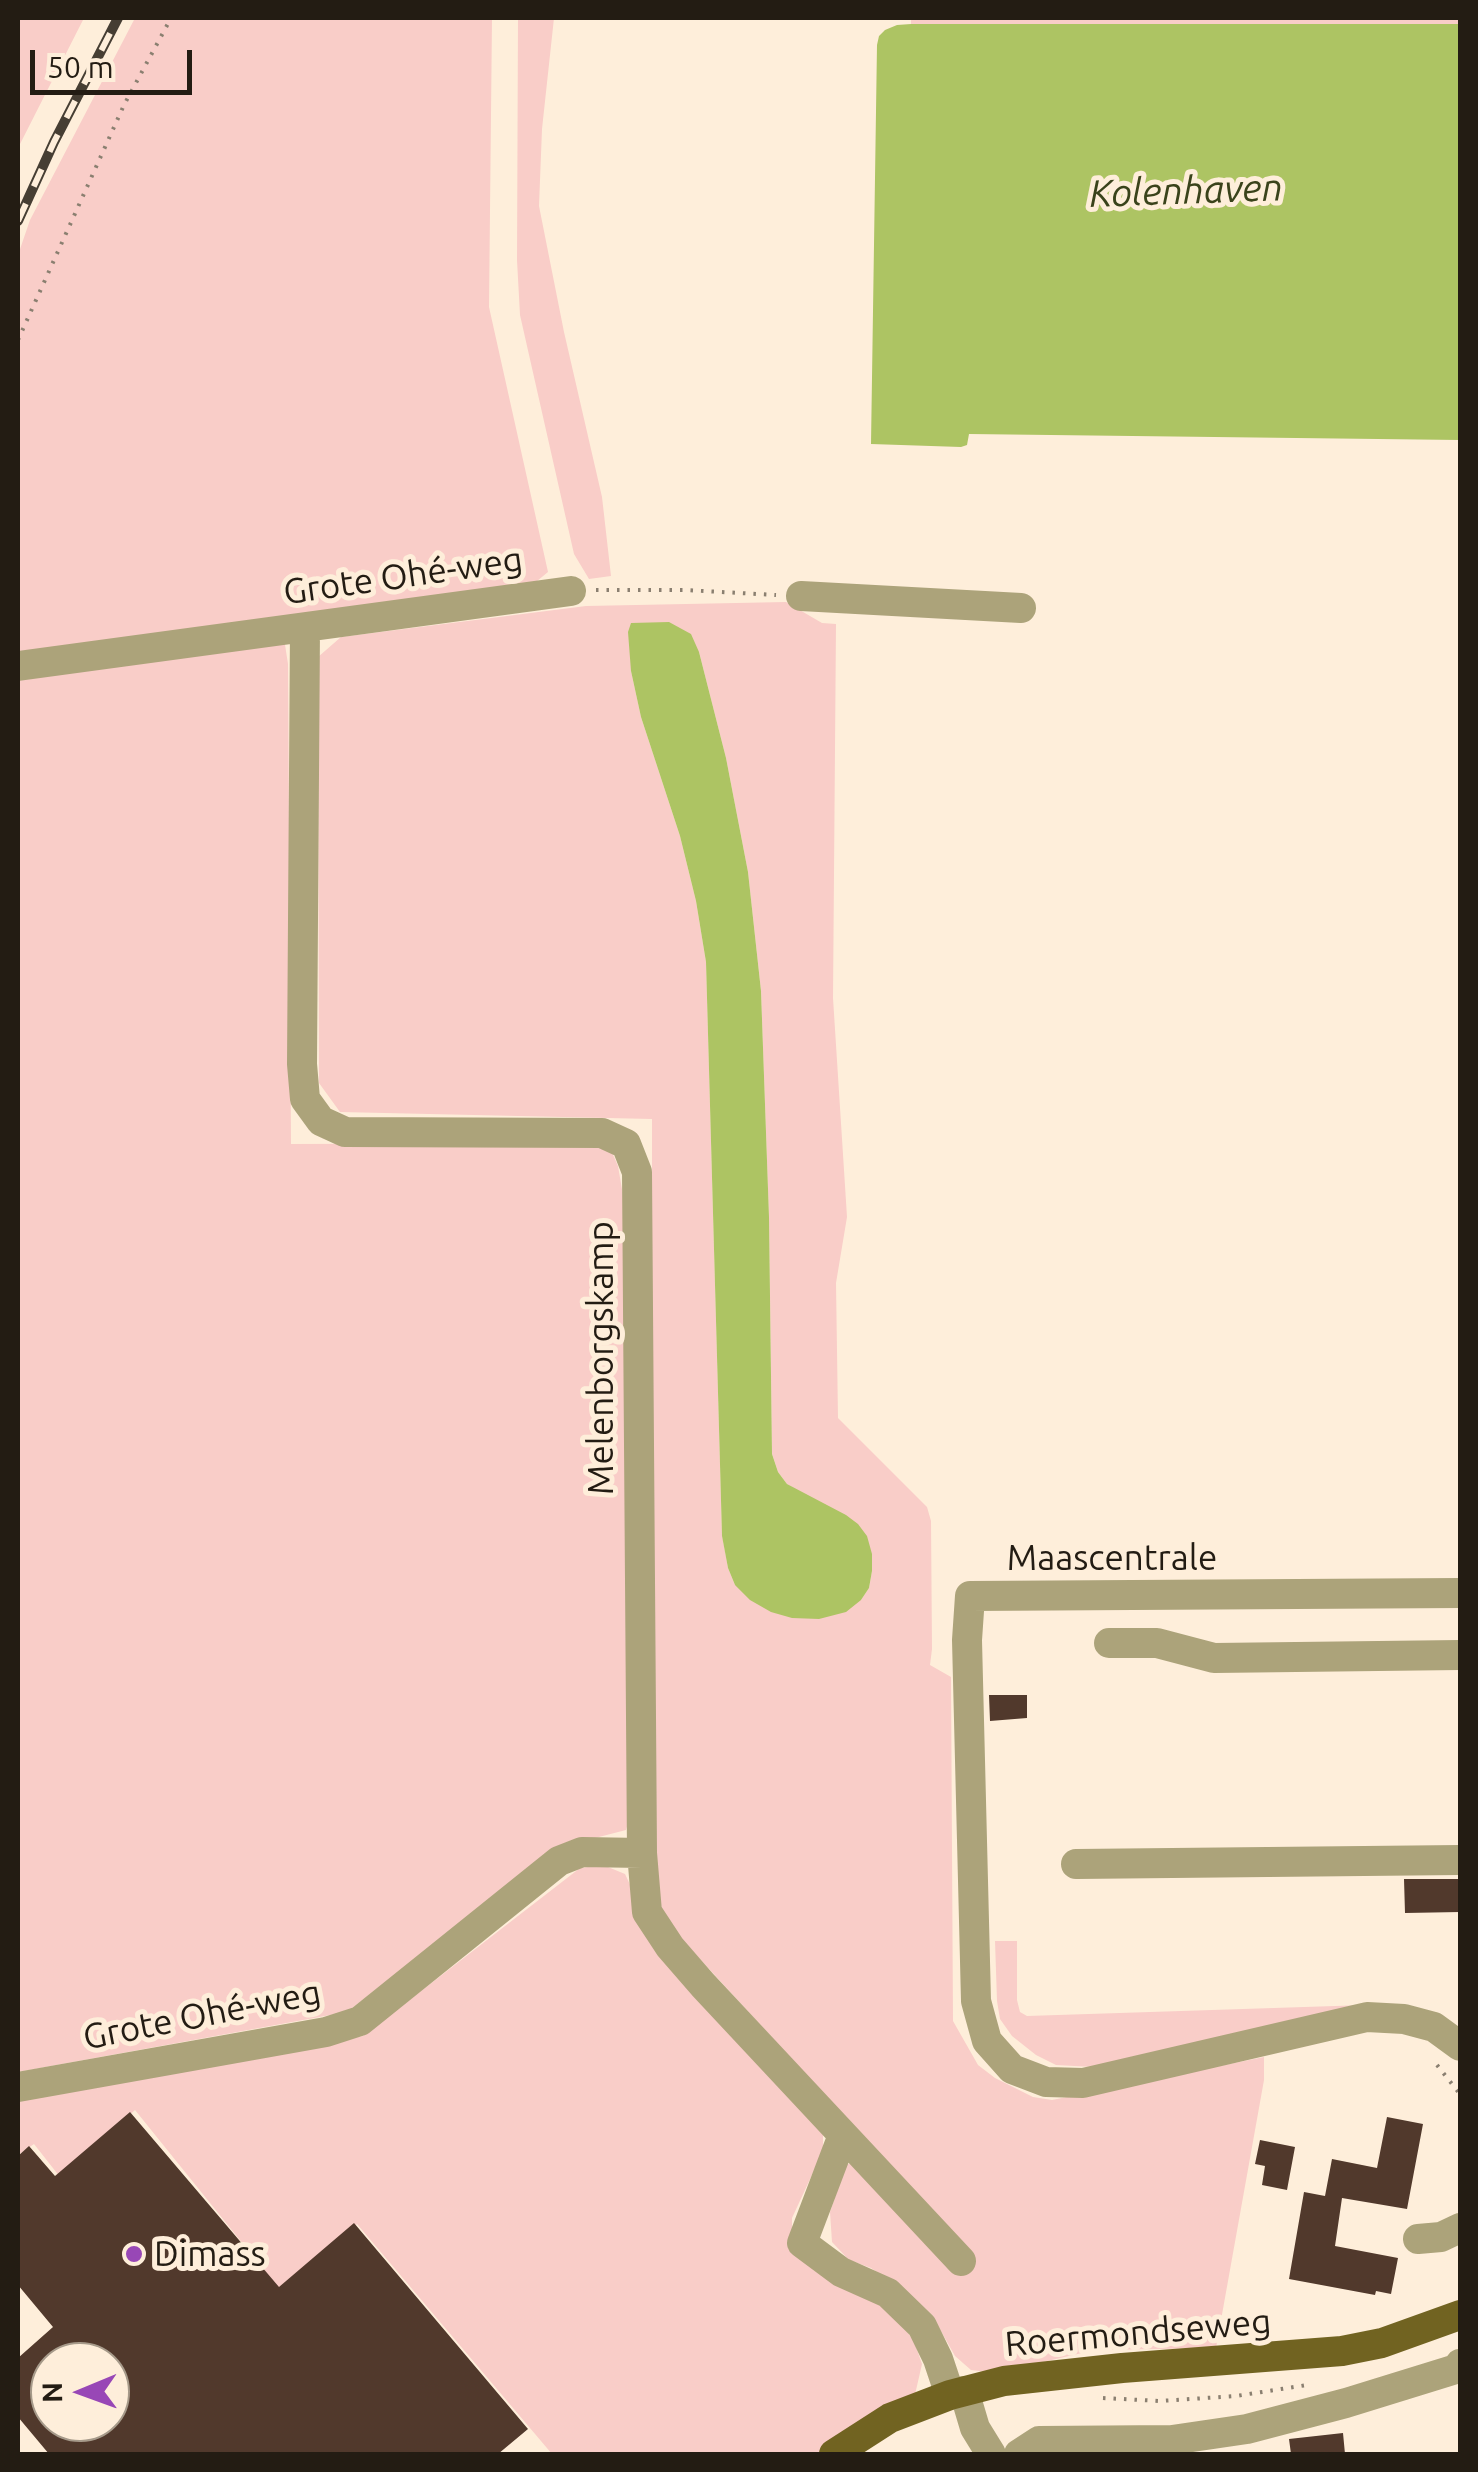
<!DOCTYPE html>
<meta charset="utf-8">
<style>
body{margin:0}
#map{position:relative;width:1478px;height:2472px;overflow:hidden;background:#feeeda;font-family:Ubuntu,sans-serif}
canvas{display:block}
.frame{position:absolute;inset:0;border:20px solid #231c13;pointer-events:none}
.north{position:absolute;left:30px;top:2342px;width:100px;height:100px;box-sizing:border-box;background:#feeeda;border:2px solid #a69a8a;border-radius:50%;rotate:269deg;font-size:28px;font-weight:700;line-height:40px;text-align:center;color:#231c13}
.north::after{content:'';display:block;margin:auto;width:35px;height:45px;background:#9847b6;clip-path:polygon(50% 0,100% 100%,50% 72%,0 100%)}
.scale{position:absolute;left:30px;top:50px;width:162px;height:45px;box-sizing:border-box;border:5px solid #231c13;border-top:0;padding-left:12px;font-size:30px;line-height:35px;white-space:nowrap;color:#231c13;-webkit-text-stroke:8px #feeeda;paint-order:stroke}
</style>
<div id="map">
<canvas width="1478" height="2472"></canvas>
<div class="frame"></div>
<div class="north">N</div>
<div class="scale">50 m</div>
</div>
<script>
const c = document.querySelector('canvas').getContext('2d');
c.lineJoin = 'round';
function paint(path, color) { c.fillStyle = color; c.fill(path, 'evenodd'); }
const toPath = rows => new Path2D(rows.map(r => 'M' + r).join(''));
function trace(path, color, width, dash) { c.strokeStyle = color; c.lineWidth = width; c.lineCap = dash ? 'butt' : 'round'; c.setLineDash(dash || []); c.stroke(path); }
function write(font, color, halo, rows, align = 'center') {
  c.font = font + ' Ubuntu,sans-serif'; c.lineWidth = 10; c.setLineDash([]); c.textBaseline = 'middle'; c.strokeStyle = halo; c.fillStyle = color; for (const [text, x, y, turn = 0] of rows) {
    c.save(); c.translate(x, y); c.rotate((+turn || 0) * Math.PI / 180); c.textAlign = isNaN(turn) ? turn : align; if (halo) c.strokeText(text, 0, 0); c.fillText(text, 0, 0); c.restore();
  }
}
const green = toPath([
 [18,18,84,18,18,148],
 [135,18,492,18,489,307,548,572,531,586,281,619,288,664,291,1144,594,1143,611,1150,618,1166,624,1201,631,1813,626,1830,560,1847,347,2012,18,2072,18,255,30,220],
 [518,18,554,18,542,129,539,206,564,332,602,497,611,576,589,579,574,554,520,315,517,260],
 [911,18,1460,18,1460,24,1021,25,911,24],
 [786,602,822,623,836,624,833,998,847,1217,836,1283,838,1418,927,1507,931,1521,932,1649,930,1665,951,1677,953,2021,978,2065,995,2078,1033,2097,1052,2100,1264,2057,1264,2080,1216,2348,1095,2350,995,2373,971,2370,955,2356,932,2315,914,2298,871,2268,849,2260,832,2242,830,2212,846,2165,856,2161,944,2264,776,2042,667,1923,657,1901,652,1676,652,1119,340,1112,319,1083,318,657,341,637,586,606],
 [699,652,726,758,748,872,761,991,769,1217,772,1454,778,1472,787,1484,806,1496,872,1571,869,1588,861,1600,735,1585,728,1568,722,1535,706,962,696,901,680,836,641,717,631,671],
 [603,1865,625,1874,633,1891,823,2129,823,2151,792,2218,792,2237,886,2303,914,2341,922,2364,914,2399,820,2454,552,2454,357,2224,281,2291,135,2110,60,2177,34,2144,18,2155,18,2100,363,2036,580,1868],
 [995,1941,1017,1941,1017,2000,1020,2012,1027,2016,1366,2005,1093,2067,1056,2065,1036,2055,1012,2036,1000,2019,997,2001]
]);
const water = toPath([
 [911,24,1460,24,1460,440,969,434,967,445,961,447,871,444,877,45,879,36,885,30,897,25],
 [669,622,691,634,699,652,726,758,748,872,761,991,769,1217,772,1454,778,1472,787,1484,846,1515,858,1524,867,1536,872,1554,872,1571,869,1588,861,1600,846,1612,819,1619,792,1618,771,1612,750,1600,735,1585,728,1568,722,1536,706,962,696,901,680,836,641,717,631,671,628,632,631,623]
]);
const building = toPath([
 [989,1695,1027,1695,1027,1718,990,1721],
 [1404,1879,1460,1879,1460,1912,1405,1913],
 [130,2112,279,2287,354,2223,528,2429,498,2454,49,2454,18,2417,18,2358,53,2327,18,2285,18,2156,29,2146,55,2176],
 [50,2362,110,2362,110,2422,50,2422],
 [1387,2117,1423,2124,1407,2209,1342,2198,1335,2246,1398,2258,1391,2294,1376,2291,1375,2295,1289,2279,1304,2192,1325,2196,1332,2159,1377,2168],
 [1260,2140,1295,2147,1287,2190,1262,2185,1265,2166,1255,2164],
 [1343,2433,1345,2454,1291,2454,1289,2439]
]);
const path = toPath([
 [18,340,124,105,171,18],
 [596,590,685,590,776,595],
 [1437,2065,1460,2094],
 [1103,2398,1160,2401,1236,2396,1307,2385]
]);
const minor = toPath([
 [801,596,1021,608],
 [305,628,302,1064,305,1099,321,1121,345,1132,602,1133,626,1144,637,1172,642,1853,647,1912,670,1947,703,1985,961,2261],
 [18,666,571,591],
 [1460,1593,970,1596,967,1640,976,2001,987,2041,1012,2069,1046,2082,1083,2083,1367,2017,1404,2019,1434,2027,1460,2046],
 [1109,1643,1157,1643,1214,1658,1460,1655],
 [1076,1864,1460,1860],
 [18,2087,326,2032,360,2021,559,1861,582,1852,642,1853],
 [843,2135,802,2243,841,2272,888,2293,922,2326,938,2359,950,2395],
 [1418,2239,1441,2237,1460,2228],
 [964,2391,975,2428,991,2454],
 [1019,2454,1039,2441,1172,2440,1247,2429,1346,2403,1456,2369,1460,2364]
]);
const major = toPath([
 [834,2454,890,2418,950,2395,1004,2381,1122,2368,1342,2351,1382,2343,1460,2315]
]);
const rail = toPath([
 [18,221,54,142,118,18]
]);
const markers = [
 [134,2254,10,"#9847b6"]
];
const streetNames = [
 ["Grote Ohé-weg",403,576,-8],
 ["Melenborgskamp",601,1358,-90],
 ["Maascentrale",1112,1558],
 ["Grote Ohé-weg",202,2015,-11],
 ["Roermondseweg",1138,2333,-5]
];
const poiNames = [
 ["Dimass",154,2254]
];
const waterNames = [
 ["Kolenhaven",1186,191,-2]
];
paint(green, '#f9cdc8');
paint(water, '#adc463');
paint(building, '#51392c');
trace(path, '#8a7f70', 4, [2.5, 8]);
trace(minor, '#aca37a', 30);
trace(major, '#716321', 30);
trace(rail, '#463e33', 10);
trace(rail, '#feeeda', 6, [19]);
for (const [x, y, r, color] of markers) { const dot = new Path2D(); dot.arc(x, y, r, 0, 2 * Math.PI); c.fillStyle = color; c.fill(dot); trace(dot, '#feeeda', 4); }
write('35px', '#231c13', '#feeeda', streetNames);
write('35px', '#231c13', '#feeeda', poiNames, 'left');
write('italic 38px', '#3a431b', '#feeeda', waterNames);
</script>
